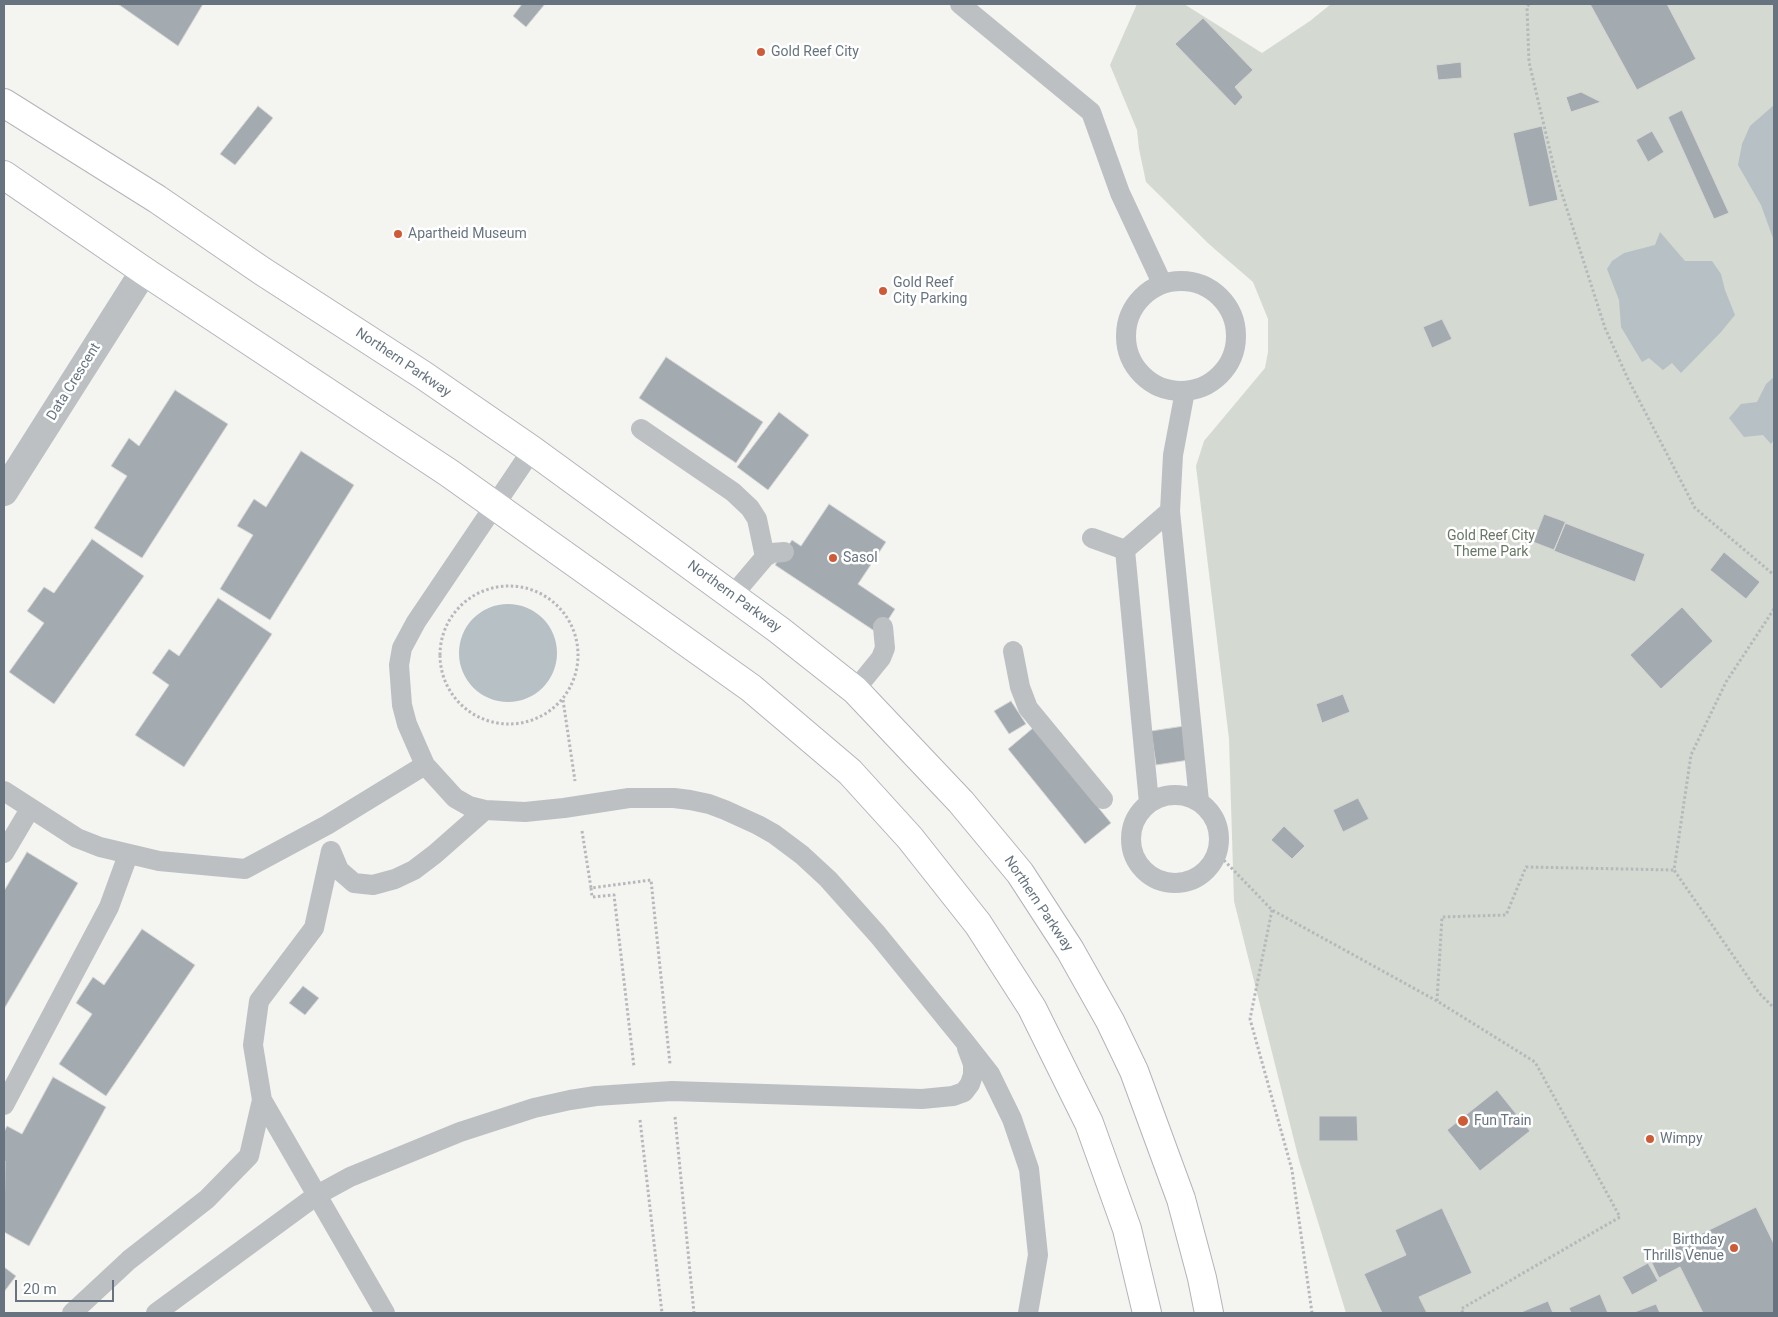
<!DOCTYPE html>
<style>
body{margin:0}
#map{position:relative;width:1778px;height:1317px;overflow:hidden;background:#f4f4f1;font-family:Roboto,sans-serif}
canvas{display:block}
.frame{position:absolute;inset:0;border:5px solid #67747f;pointer-events:none}
.scale{position:absolute;left:15px;top:1280px;width:99px;height:22px;box-sizing:border-box;border:2px solid #67747f;border-top:0;padding-left:6px;font-size:15px;line-height:18px;white-space:nowrap;color:#67747f;-webkit-text-stroke:4px #fff;paint-order:stroke}
</style>
<div id="map">
<canvas width="1778" height="1317"></canvas>
<div class="frame"></div>
<div class="scale">20 m</div>
</div>
<script>
const c = document.querySelector('canvas').getContext('2d');
c.lineJoin = 'round';
function paint(path, color) { c.fillStyle = color; c.fill(path, 'evenodd'); }
const toPath = rows => new Path2D(rows.map(r => 'M' + r).join(''));
function trace(path, color, width, dash) { c.strokeStyle = color; c.lineWidth = width; c.lineCap = dash ? 'butt' : 'round'; c.setLineDash(dash || []); c.stroke(path); }
function write(font, color, halo, rows, align = 'center') {
  c.font = font + ' Roboto,sans-serif'; c.lineWidth = 5; c.setLineDash([]); c.textBaseline = 'middle'; c.strokeStyle = halo; c.fillStyle = color; for (const [text, x, y, turn = 0] of rows) {
    c.save(); c.translate(x, y); c.rotate((+turn || 0) * Math.PI / 180); c.textAlign = isNaN(turn) ? turn : align; if (halo) c.strokeText(text, 0, 0); c.fillText(text, 0, 0); c.restore();
  }
}
const green = toPath([
 [1137,4,1184,4,1262,53,1310,21,1331,4,1774,4,1774,1313,1346,1313,1299,1160,1234,901,1229,739,1196,466,1204,441,1265,368,1268,352,1268,319,1253,282,1210,245,1146,182,1139,149,1137,130,1110,65]
]);
const water = toPath([
 [1774,105,1774,241,1761,205,1738,165,1742,144,1750,126],
 [1660,232,1685,261,1712,261,1721,274,1725,290,1735,315,1721,332,1681,373,1672,363,1663,370,1649,358,1642,362,1621,327,1619,300,1607,269,1612,261,1624,253,1655,245],
 [1774,377,1774,440,1771,444,1763,435,1744,437,1729,418,1741,404,1757,402,1766,384],
 '459 653a49 49 0 1 1 98 0a49 49 0 1 1-98 0Z'
]);
const building = toPath([
 [118,4,203,4,178,46,118,4],
 [522,4,545,4,526,27,513,16,522,4],
 [1590,4,1667,4,1696,59,1637,90,1590,4],
 [1203,18,1253,70,1235,87,1243,97,1235,106,1175,44,1203,18],
 [1461,62,1462,78,1438,80,1436,65,1461,62],
 [1581,92,1601,102,1571,112,1566,97,1581,92],
 [258,106,273,118,235,165,220,154,258,106],
 [1682,110,1729,213,1714,219,1668,117,1682,110],
 [1542,126,1558,200,1529,207,1513,133,1542,126],
 [1652,131,1664,152,1648,162,1636,140,1652,131],
 [1442,319,1452,339,1432,348,1423,327,1442,319],
 [666,357,763,422,736,463,639,398,666,357],
 [175,390,228,424,142,558,94,528,127,476,111,466,129,438,139,446,175,390],
 [779,412,809,435,768,490,737,467,779,412],
 [301,451,354,485,270,620,220,589,253,535,237,526,254,499,266,507,301,451],
 [829,504,886,542,858,584,895,609,879,634,775,565,792,540,801,546,829,504],
 [1544,514,1566,522,1554,550,1533,542,1544,514],
 [1565,523,1645,554,1635,582,1554,551,1565,523],
 [92,539,144,576,54,704,9,672,44,623,27,611,44,587,54,593,92,539],
 [1724,552,1760,582,1746,599,1710,570,1724,552],
 [218,598,272,634,184,767,135,735,169,685,152,673,169,649,179,656,218,598],
 [1682,607,1713,641,1661,689,1630,655,1682,607],
 [1343,694,1350,712,1322,723,1316,704,1343,694],
 [1011,701,1026,724,1009,734,994,711,1011,701],
 [1184,726,1189,760,1156,765,1151,731,1184,726],
 [1033,728,1111,823,1085,844,1008,749,1033,728],
 [1358,798,1369,819,1343,832,1333,810,1358,798],
 [1284,826,1305,846,1292,859,1271,840,1284,826],
 [27,852,78,883,4,1009,4,891,27,852],
 [142,929,195,965,106,1096,59,1064,92,1014,76,1003,93,977,104,985,142,929],
 [303,986,319,998,305,1015,289,1003,303,986],
 [53,1077,106,1107,29,1246,4,1232,5,1161,4,1160,4,1132,7,1126,22,1134,53,1077],
 [1497,1090,1530,1131,1480,1171,1447,1130,1497,1090],
 [1319,1116,1357,1116,1358,1141,1319,1141,1319,1116],
 [1756,1207,1774,1244,1774,1313,1703,1313,1680,1267,1659,1278,1650,1259,1756,1207],
 [1442,1208,1472,1273,1419,1297,1427,1313,1382,1313,1364,1274,1406,1255,1395,1230,1442,1208],
 [1648,1263,1658,1281,1632,1295,1622,1277,1648,1263],
 [4,1267,16,1276,4,1292,4,1267],
 [1600,1294,1608,1313,1571,1313,1569,1308,1600,1294],
 [1548,1301,1553,1313,1519,1313,1548,1301],
 [1656,1304,1660,1313,1632,1313,1656,1304]
]);
const path = toPath([
 [1529,4,1527,7,1529,62,1555,172,1605,328,1628,379,1695,508,1774,575],
 '440 655a69 69 0 1 1 138 0a69 69 0 1 1-138 0Z',
 [1774,609,1726,682,1691,755,1674,870,1759,993,1774,1008],
 [563,700,575,781],
 [582,831,591,888,651,880,670,1064],
 [1217,853,1272,910,1437,1001,1535,1062,1620,1217,1461,1309,1463,1313],
 [591,888,592,897,614,895,634,1067],
 [1272,910,1250,1019,1292,1170,1312,1313],
 [1437,1001,1442,917,1506,915,1526,867,1674,870],
 [675,1117,694,1313],
 [640,1120,662,1313]
]);
const service = toPath([
 [960,4,1091,112,1120,193,1162,283],
 '1126 336a55 55 0 1 1 110 0a55 55 0 1 1-110 0Z',
 [1185,391,1173,455,1170,511,1199,801],
 [641,429,733,492,750,508,757,519,765,557],
 [532,450,416,622,402,648,399,665,402,705,407,724,425,765,455,798,469,806,485,810,525,812,564,808,629,798,674,798,690,800,709,804,725,810,758,825,774,834,802,855,828,879,878,935,965,1042,990,1074,1012,1119,1029,1169,1038,1255,1028,1313],
 [1092,538,1125,550,1149,803],
 [1125,550,1170,511],
 [732,596,765,557,772,553,784,552],
 [1013,651,1020,687,1028,708,1103,799],
 [855,690,881,658,885,648,883,627],
 [4,791,77,838,100,847,159,861,245,869,327,825,425,765],
 '1131 839a44 44 0 1 1 88 0a44 44 0 1 1-88 0Z',
 [331,851,339,870,354,883,373,885,395,879,414,870,435,854,485,810],
 [4,853,30,809],
 [262,1100,385,1313],
 [4,1105,109,907,128,855],
 [72,1313,129,1260,207,1199,249,1156,262,1100,253,1045,259,1001,314,928,331,851],
 [156,1313,317,1195,350,1177,460,1132,534,1108,570,1100,596,1096,672,1091,922,1099,953,1096,964,1092,970,1084,973,1075,973,1064,967,1048]
]);
const minor = toPath([
 [4,492,144,271]
]);
const secondary = toPath([
 [4,103,157,199,262,271,423,375,532,450,779,630,855,690,961,802,1020,873,1070,950,1110,1021,1134,1071,1181,1199,1202,1278,1209,1313],
 [4,175,144,271,449,473,751,688,850,772,910,838,978,924,1032,1008,1089,1123,1127,1229,1147,1313]
]);
const markers = [
 [761,52,5,"#ce5b37"],
 [398,234,5,"#ce5b37"],
 [883,291,5,"#ce5b37"],
 [833,558,5,"#ce5b37"],
 [1463,1121,6,"#ce5b37"],
 [1650,1139,5,"#ce5b37"],
 [1734,1248,5,"#ce5b37"]
];
const poiNames = [
 ["Gold Reef City",771,52],
 ["Apartheid Museum",408,234],
 ["Gold Reef",893,283],
 ["City Parking",893,299],
 ["Sasol",843,558],
 ["Fun Train",1474,1121],
 ["Wimpy",1660,1139],
 ["Birthday",1724,1240,"right"],
 ["Thrills Venue",1724,1256,"right"]
];
const streetNames = [
 ["Northern Parkway",403,363,34],
 ["Data Crescent",74,382,-58],
 ["Northern Parkway",734,597,36],
 ["Northern Parkway",1038,904,56]
];
const parkNames = [
 ["Gold Reef City",1491,536],
 ["Theme Park",1491,552]
];
paint(green, '#d4d9d1');
paint(water, '#b7c0c4');
paint(building, '#a4abb0');
trace(building, '#d6d6d4', 1);
trace(secondary, '#b1b5b9', 30);
trace(path, '#b6b9bb', 3, [2.5, 2.5]);
trace(service, '#bcc0c3', 20);
trace(minor, '#bcc0c3', 28);
trace(secondary, '#fff', 28);
for (const [x, y, r, color] of markers) { const dot = new Path2D(); dot.arc(x, y, r, 0, 2 * Math.PI); c.fillStyle = color; c.fill(dot); trace(dot, '#fff', 2); }
write('14px', '#67747f', '#fff', poiNames, 'left');
write('14px', '#67747f', '#fff', streetNames);
write('14px', '#687765', '#fff', parkNames);
</script>
